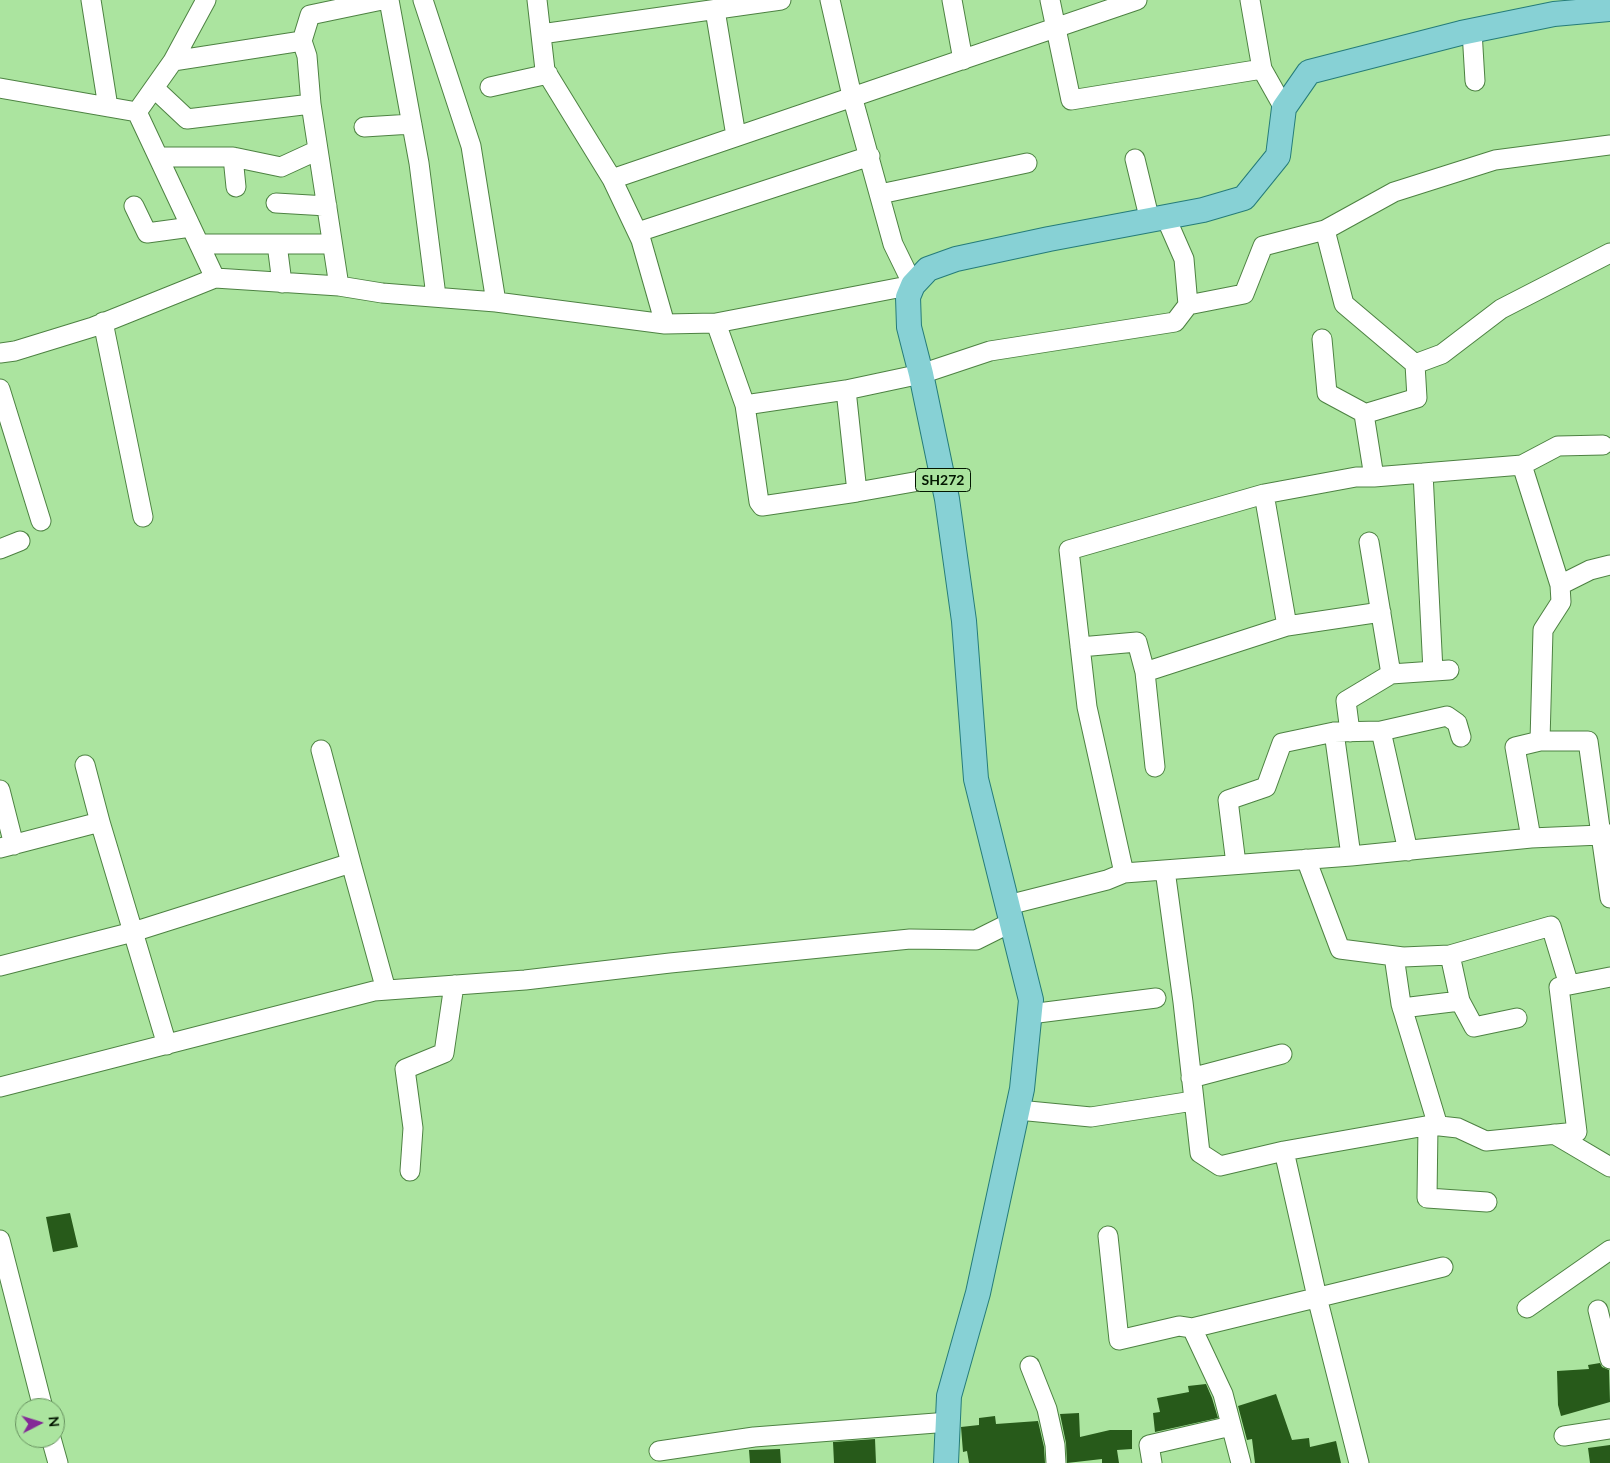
<!DOCTYPE html>
<style>
body{margin:0}
#map{position:relative;width:1610px;height:1463px;overflow:hidden;background:#abe49f;font-family:Lato,sans-serif}
canvas{display:block}
.north{position:absolute;left:15px;top:1398px;width:50px;height:50px;box-sizing:border-box;background:#abe49f;border:1px solid #689260;border-radius:50%;rotate:85deg;font-size:14px;font-weight:700;line-height:20px;text-align:center;color:#031701}
.north::after{content:'';display:block;margin:auto;width:18px;height:22px;background:#842a97;clip-path:polygon(50% 0,100% 100%,50% 72%,0 100%)}
</style>
<div id="map">
<canvas width="1610" height="1463"></canvas>
<div class="north">N</div>
</div>
<script>
const c = document.querySelector('canvas').getContext('2d');
c.lineJoin = 'round';
function paint(path, color) { c.fillStyle = color; c.fill(path, 'evenodd'); }
const toPath = rows => new Path2D(rows.map(r => 'M' + r).join(''));
function trace(path, color, width, dash) { c.strokeStyle = color; c.lineWidth = width; c.lineCap = dash ? 'butt' : 'round'; c.setLineDash(dash || []); c.stroke(path); }
function write(font, color, halo, rows, align = 'center') {
  c.font = font + ' Lato,sans-serif'; c.lineWidth = 5; c.setLineDash([]); c.textBaseline = 'middle'; c.strokeStyle = halo; c.fillStyle = color; for (const [text, x, y, turn = 0] of rows) {
    c.save(); c.translate(x, y); c.rotate((+turn || 0) * Math.PI / 180); c.textAlign = isNaN(turn) ? turn : align; if (halo) c.strokeText(text, 0, 0); c.fillText(text, 0, 0); c.restore();
  }
}
const building = toPath([
 [70,1213,78,1247,53,1252,46,1217],
 [1600,1363,1602,1367,1609,1370,1610,1402,1561,1416,1558,1405,1557,1371,1589,1369,1588,1365],
 [1206,1384,1212,1398,1218,1418,1155,1432,1153,1413,1160,1412,1157,1398,1189,1392,1188,1386],
 [1276,1394,1292,1440,1309,1438,1310,1447,1336,1441,1341,1463,1255,1463,1252,1439,1247,1440,1238,1406],
 [1079,1413,1080,1437,1110,1430,1132,1430,1132,1449,1117,1450,1119,1463,1102,1463,1102,1459,1067,1463,1066,1443,1060,1414],
 [995,1416,996,1424,1038,1421,1044,1447,1045,1463,969,1463,967,1451,963,1452,961,1427,979,1425,979,1418],
 [875,1439,876,1463,834,1463,833,1442],
 [1610,1445,1610,1463,1590,1463,1588,1448],
 [780,1449,781,1463,750,1463,749,1450]
]);
const minor = toPath([
 [91,0,108,107],
 [389,0,419,163,436,296],
 [423,0,471,146,496,302],
 [537,0,545,70,612,179,641,240,665,324],
 [952,0,963,60],
 [1050,0,1071,100,1262,69],
 [1250,0,1262,69,1284,108],
 [715,10,736,136],
 [1472,31,1475,81],
 [541,34,781,0],
 [302,41,310,15,382,0],
 [173,61,302,41,307,56,311,104,339,286],
 [490,87,548,74],
 [0,88,137,112,215,278,339,286,382,293,496,302,665,324,716,323,913,285,893,244,852,96,830,0],
 [154,88,187,119,311,104],
 [137,112,173,61,206,0],
 [364,127,412,124],
 [159,157,233,157,281,167,318,150],
 [233,157,236,187],
 [1135,159,1150,221],
 [612,179,1137,0],
 [880,194,1027,163],
 [276,203,327,206],
 [134,206,147,233,191,227],
 [1166,218,1184,259,1188,305],
 [1325,230,1344,304,1415,364,1442,354,1501,309,1610,253],
 [638,232,870,156],
 [199,244,332,244],
 [277,244,282,283],
 [103,322,143,517],
 [716,323,745,405,759,502,762,506,857,492,942,477],
 [1322,339,1327,393,1366,414],
 [0,353,15,351,93,327,215,278],
 [0,389,41,521],
 [846,390,857,492],
 [745,405,846,390,921,374,990,351,1175,322,1188,305,1244,294,1263,246,1325,230,1394,192,1495,160,1610,145],
 [1522,465,1558,446,1603,445],
 [1423,473,1433,671],
 [1264,494,1287,626],
 [1369,542,1391,674],
 [0,549,20,541],
 [1560,585,1590,570,1610,565],
 [1080,647,1137,642,1145,672,1155,767],
 [1145,672,1287,626,1381,612],
 [1381,731,1408,851],
 [1334,732,1351,856],
 [1350,732,1346,701,1391,674,1449,670],
 [1540,741,1588,741,1601,835,1610,834],
 [321,750,351,863],
 [85,765,100,822],
 [0,790,14,845],
 [1531,838,1601,835,1610,898],
 [0,848,100,822,167,1045],
 [1306,859,1340,949,1403,957,1450,955,1551,926,1569,985],
 [1236,864,1228,800,1266,787,1282,743,1334,732,1381,731,1447,716,1457,723,1461,737],
 [1165,870,1183,1002,1200,1153,1220,1166,1284,1151,1431,1125,1458,1128,1486,1141,1577,1132,1559,987,1610,977],
 [1124,873,1351,856,1531,838,1515,747,1540,741,1543,630,1561,602,1560,585,1522,465,1374,477],
 [1008,905,1107,880,1124,873,1087,707,1069,550,1264,494,1356,477,1374,477,1364,414,1417,398,1415,364],
 [1450,955,1460,1001,1474,1027,1517,1018],
 [1394,956,1401,1004,1438,1126],
 [0,966,133,932,351,863,386,990],
 [1402,1008,1460,1001],
 [1030,1014,1156,998],
 [1191,1078,1282,1054],
 [0,1087,374,991,525,980,670,963,910,939,976,940,1012,922],
 [1018,1110,1091,1117,1193,1101],
 [1428,1126,1427,1198,1487,1202],
 [1554,1134,1610,1167],
 [1284,1151,1317,1297,1359,1463],
 [410,1171,413,1128,405,1069,444,1053,454,985],
 [1108,1236,1119,1340,1179,1326,1192,1328,1443,1267],
 [0,1240,43,1408],
 [1527,1308,1610,1250],
 [1598,1310,1610,1359],
 [1192,1328,1223,1394,1241,1463],
 [1030,1366,1047,1409,1055,1445,1056,1463],
 [1564,1436,1610,1429],
 [51,1438,58,1463],
 [659,1451,754,1437,949,1422],
 [1152,1463,1149,1445,1231,1426]
]);
const major = toPath([
 [946,1463,949,1396,978,1293,1022,1089,1031,1000,976,779,964,621,947,499,921,374,909,327,908,297,913,285,928,269,956,259,1049,239,1203,210,1244,198,1278,156,1284,108,1309,72,1461,33,1554,14,1610,9]
]);
const shields = [
 [943,480,55]
];
const shieldNames = [
 ["SH272",943,480]
];
paint(building, '#275a1a');
trace(minor, '#4d8242', 21);
trace(major, '#257c79', 26);
trace(minor, '#fff', 19);
trace(major, '#87d1d5', 24);
for (const [x, y, w] of shields) { const box = new Path2D(); box.roundRect(x - w / 2, y - 11.5, w, 23, 4); c.fillStyle = '#abe49f'; c.fill(box); trace(box, '#031701', 1); }
write('bold 14px', '#031701', null, shieldNames);
</script>
